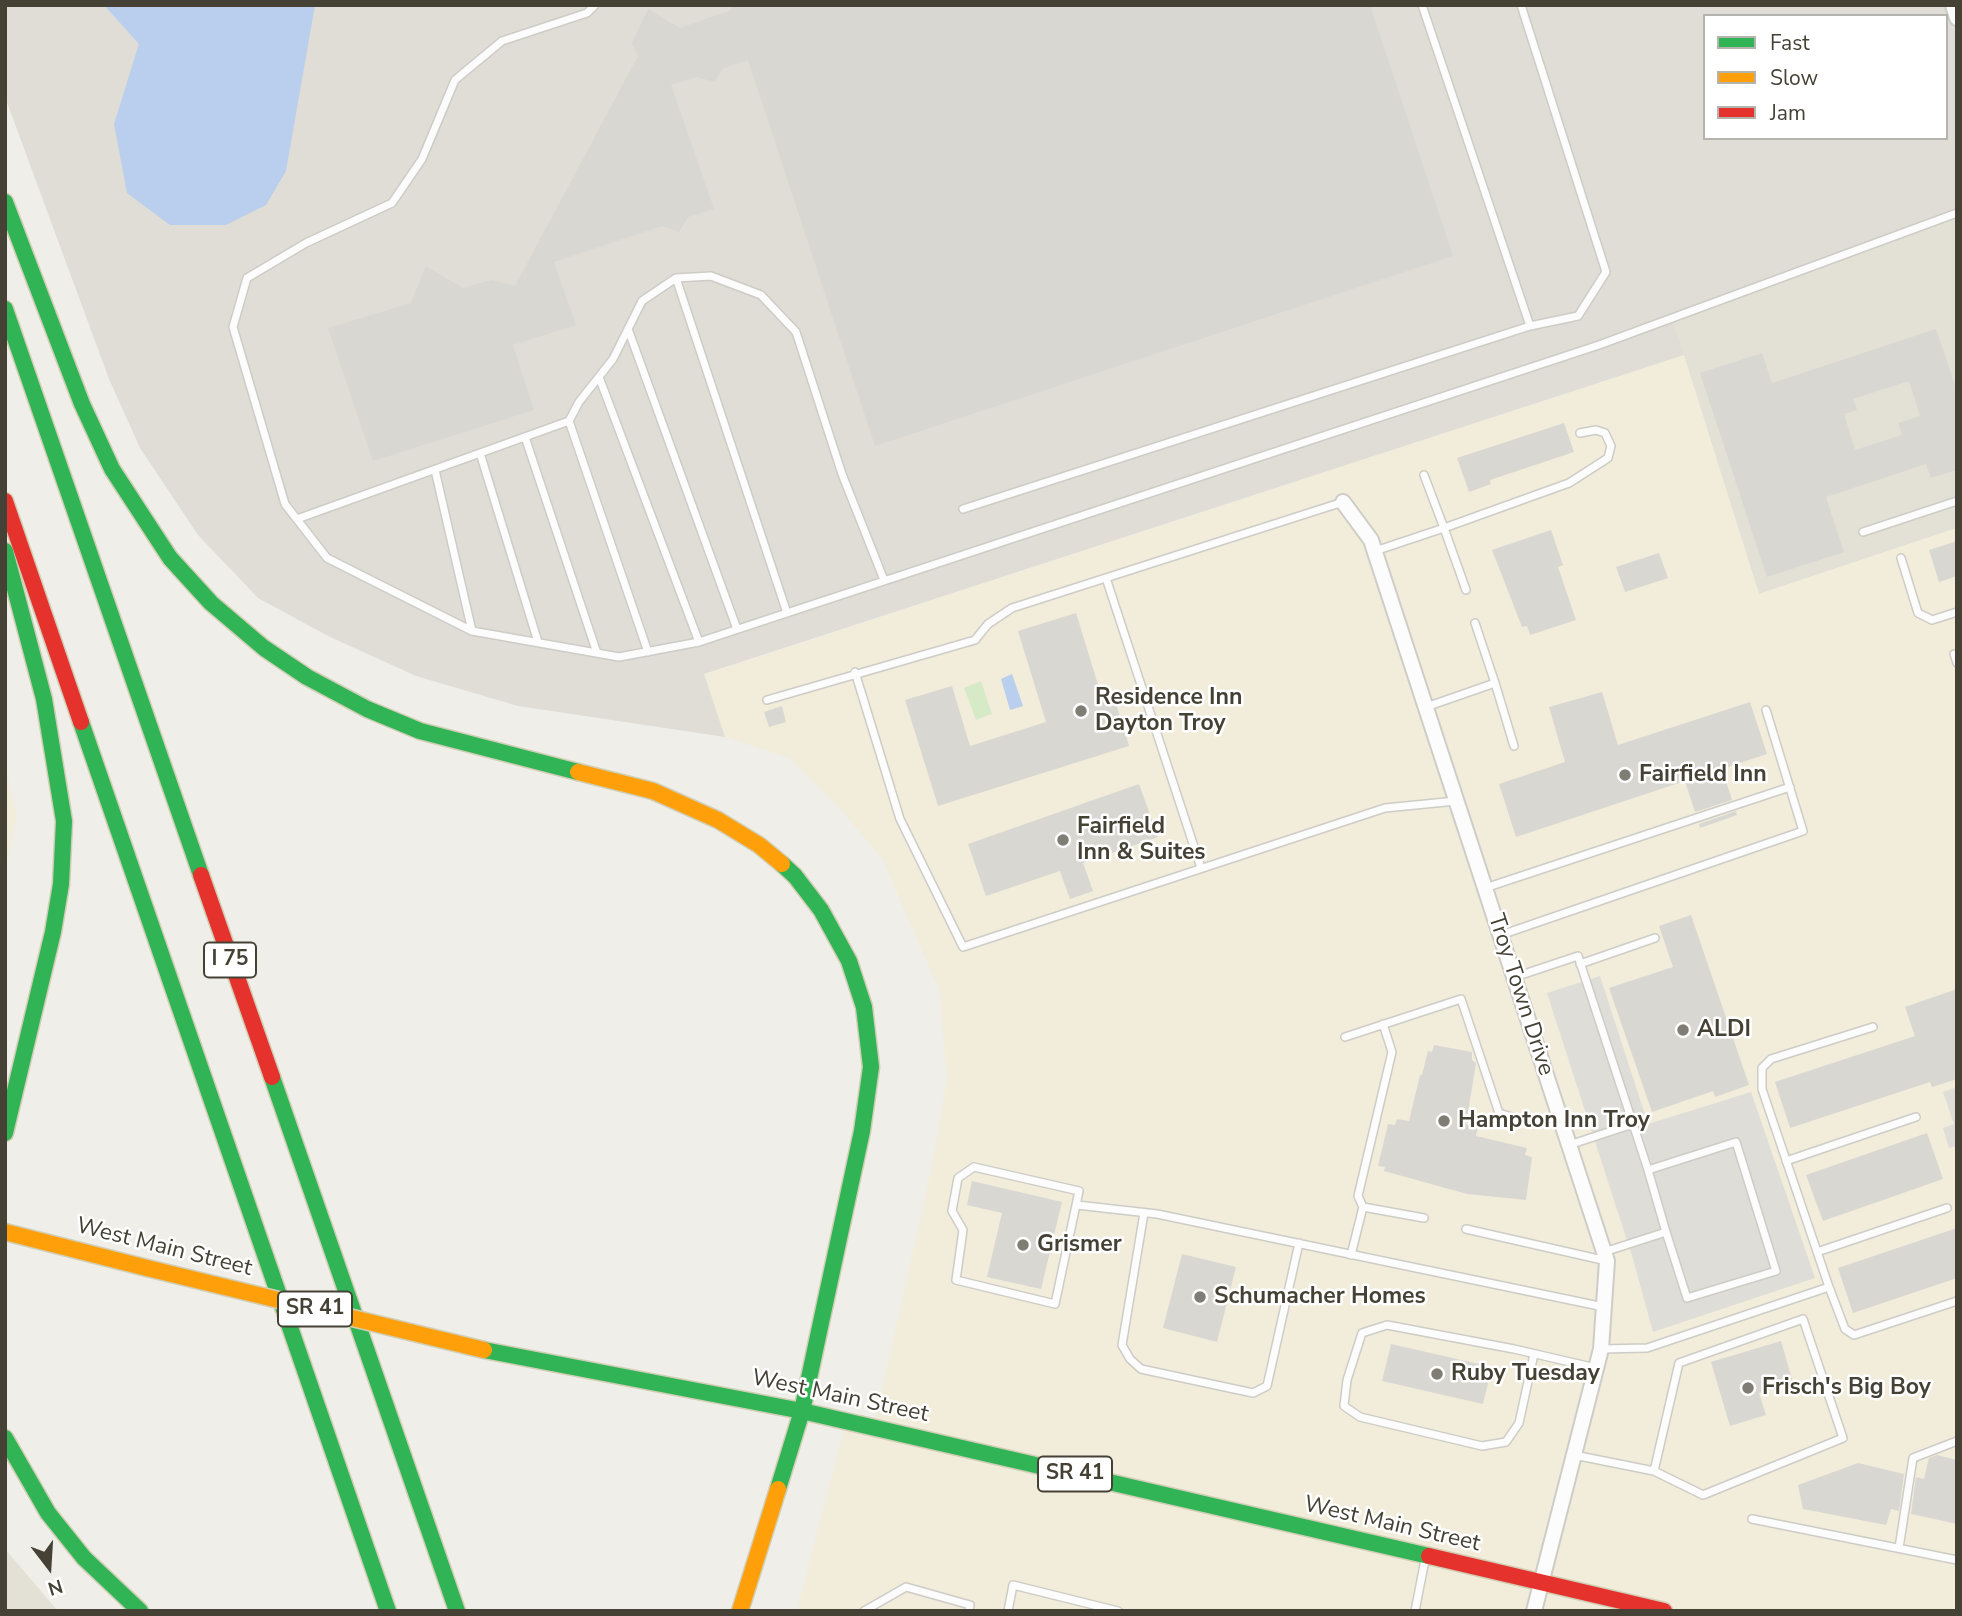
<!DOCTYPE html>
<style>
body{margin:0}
#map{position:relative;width:1962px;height:1616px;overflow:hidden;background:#efeee8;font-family:"Nunito Sans",sans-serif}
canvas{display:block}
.frame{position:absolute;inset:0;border:7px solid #454135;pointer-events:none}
.legend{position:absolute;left:1703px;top:14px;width:245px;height:126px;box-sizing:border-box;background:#fff;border:2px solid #b5b3ae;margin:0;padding:9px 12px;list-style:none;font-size:21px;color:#454135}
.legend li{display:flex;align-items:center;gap:14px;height:35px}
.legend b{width:35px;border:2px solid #b5b3ae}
.north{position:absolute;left:14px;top:1532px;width:70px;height:70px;-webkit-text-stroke:5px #fff;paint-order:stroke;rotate:163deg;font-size:19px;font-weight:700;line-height:28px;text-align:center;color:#454135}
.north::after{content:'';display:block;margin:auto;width:24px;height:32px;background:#454135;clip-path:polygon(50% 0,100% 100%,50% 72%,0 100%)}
</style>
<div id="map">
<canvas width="1962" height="1616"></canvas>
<div class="frame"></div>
<ul class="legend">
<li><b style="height:9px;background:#30b455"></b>Fast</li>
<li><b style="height:9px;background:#ff9f0a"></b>Slow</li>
<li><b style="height:9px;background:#e5322d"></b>Jam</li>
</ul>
<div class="north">N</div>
</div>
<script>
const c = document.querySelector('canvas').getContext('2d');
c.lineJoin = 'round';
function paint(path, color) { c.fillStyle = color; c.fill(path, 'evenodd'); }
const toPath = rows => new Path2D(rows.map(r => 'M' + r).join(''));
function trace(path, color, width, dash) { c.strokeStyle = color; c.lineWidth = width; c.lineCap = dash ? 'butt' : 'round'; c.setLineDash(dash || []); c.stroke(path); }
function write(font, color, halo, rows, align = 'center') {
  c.font = font + ' "Nunito Sans",sans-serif'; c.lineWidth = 5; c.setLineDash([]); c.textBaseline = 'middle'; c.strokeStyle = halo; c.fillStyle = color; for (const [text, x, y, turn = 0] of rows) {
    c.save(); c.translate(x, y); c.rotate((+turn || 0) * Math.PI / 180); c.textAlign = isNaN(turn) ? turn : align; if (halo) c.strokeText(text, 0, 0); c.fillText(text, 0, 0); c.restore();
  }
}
const residential = toPath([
 [1957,213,1957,528,1759,594,1671,318],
 [5,1549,58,1611,5,1611]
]);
const commercial = toPath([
 [1684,355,1759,594,1957,528,1957,1611,797,1611,846,1421,874,1426,931,1171,947,1081,940,992,882,858,840,809,789,758,725,737,703,675],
 [5,766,17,815,5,873]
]);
const industrial = toPath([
 [5,5,1953,5,1957,18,1957,213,1672,319,1684,355,704,674,725,737,518,706,416,676,328,636,258,598,198,535,140,448,109,379,5,97],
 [1705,16,1946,16,1946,138,1705,138]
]);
const green = toPath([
 [981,681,992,714,976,720,964,688]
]);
const parking = toPath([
 [1600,976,1648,1124,1751,1092,1815,1278,1653,1332,1633,1259,1547,993],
 [1957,1087,1957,1146,1949,1148,1943,1128,1954,1124,1943,1092]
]);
const water = toPath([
 [104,5,315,5,286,171,266,205,226,225,170,225,127,193,114,124,139,44],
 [1012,674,1023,706,1010,710,1001,679]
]);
const building = toPath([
 [730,5,1370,5,1453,256,875,446,748,60,722,69,715,82,697,77,671,85,714,209,688,217,679,232,662,226,554,262,576,325,513,345,534,410,373,461,328,328,411,303,426,266,463,288,491,280,515,286,638,56,632,43,648,9,680,28,731,10],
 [1936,329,1957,391,1957,470,1931,478,1926,464,1826,497,1844,552,1767,577,1700,373,1762,353,1772,383],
 [1909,381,1920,416,1898,423,1902,435,1855,450,1844,414,1857,410,1853,399],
 [1564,423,1574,452,1490,480,1491,484,1469,492,1457,458],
 [1551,530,1563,565,1558,567,1576,620,1530,635,1527,626,1522,627,1492,550],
 [1957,541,1957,576,1939,582,1929,550],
 [1659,553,1668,578,1625,592,1616,567],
 [1076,613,1103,701,1114,697,1129,746,938,806,905,700,952,686,970,746,1046,722,1018,631],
 [1602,692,1618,745,1750,702,1767,754,1722,769,1732,800,1695,812,1685,781,1516,837,1499,784,1565,762,1549,707],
 [782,706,786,722,769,727,764,712],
 [1139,784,1158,837,1083,863,1093,891,1070,899,1060,871,986,896,968,844],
 [1736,811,1737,815,1700,828,1699,824],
 [1691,915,1749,1085,1715,1097,1713,1091,1652,1112,1609,988,1673,967,1659,926],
 [1957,989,1957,1079,1932,1087,1930,1082,1790,1128,1775,1082,1915,1036,1905,1007],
 [1434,1045,1472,1052,1472,1060,1476,1063,1466,1124,1478,1127,1476,1136,1527,1148,1525,1155,1532,1157,1526,1200,1467,1194,1384,1171,1385,1167,1378,1166,1388,1124,1395,1125,1397,1119,1409,1121,1420,1075,1422,1075,1428,1051,1432,1052],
 [1927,1133,1943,1179,1823,1221,1806,1175],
 [972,1181,1062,1202,1041,1289,987,1277,1002,1213,967,1205],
 [1957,1228,1957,1278,1853,1313,1838,1268],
 [1182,1254,1236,1267,1217,1342,1163,1328],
 [1781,1341,1793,1383,1759,1393,1766,1415,1730,1426,1711,1362],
 [1391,1344,1492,1367,1483,1404,1382,1381],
 [1937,1455,1957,1460,1957,1524,1911,1514,1916,1477,1924,1479,1929,1458],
 [1858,1463,1904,1474,1899,1511,1891,1509,1886,1525,1803,1509,1798,1485]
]);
const lane = toPath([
 [595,5,587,13,502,41,455,80,422,159,392,203,306,243,247,278,233,327,285,504,327,558,472,631,619,657,699,642,1599,345,1957,213],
 [1521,5,1606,272,1578,316,1530,326],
 [676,278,787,613],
 [628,329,737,629],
 [599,377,699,642],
 [569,421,648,652],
 [525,437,597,653],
 [480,453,538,642],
 [435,470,472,631],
 [1424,475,1444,528,1569,483,1608,458,1611,446,1605,433,1596,430,1580,433],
 [963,509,1530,326,1422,5],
 [297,519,569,421,579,402,613,359,642,301,676,278,711,276,761,295,796,332,842,474,884,580],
 [1863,532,1957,501],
 [1375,551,1444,528,1466,590],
 [1901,558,1918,613,1932,620,1957,612],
 [1106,578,1201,868],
 [1475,623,1495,683],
 [1954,654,1957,663],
 [855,672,900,819,963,947,1385,808,1456,801],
 [767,700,975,640,988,624,1012,608,1343,502],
 [1426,707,1495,683,1514,746],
 [1485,888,1790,787],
 [1501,935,1803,831,1766,710],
 [1580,964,1655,938],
 [1515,977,1578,956,1633,1124],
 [1345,1037,1461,999,1499,1113,1530,1123,1559,1117],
 [1569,1145,1633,1124,1648,1170,1736,1142,1776,1271,1687,1298,1666,1232],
 [1786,1161,1916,1117],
 [974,1167,1079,1191,1055,1304,956,1280,963,1230,952,1211,958,1178,974,1167],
 [1077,1205,1157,1214,1604,1307],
 [1363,1207,1424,1218],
 [1144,1213,1122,1345,1130,1359,1141,1369,1253,1393,1267,1386,1299,1243],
 [1466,1229,1607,1261],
 [1604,1252,1666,1232,1648,1170],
 [1817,1252,1947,1208],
 [1351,1255,1363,1207,1358,1196,1392,1052,1383,1024],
 [1829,1287,1762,1089,1762,1068,1771,1059,1873,1027],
 [1601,1349,1647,1348,1829,1287,1845,1329,1854,1335,1957,1301],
 [1534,1354,1519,1423,1506,1442,1482,1446,1360,1417,1344,1406,1347,1380,1362,1333,1387,1325,1514,1349,1596,1368],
 [1574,1455,1654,1471,1703,1495,1843,1438,1803,1319,1679,1363,1654,1471],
 [1752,1519,1957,1560],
 [1899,1548,1913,1458,1957,1441],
 [864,1611,906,1587,970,1605,969,1611],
 [1008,1611,1013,1585,1118,1611],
 [1415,1611,1425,1560]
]);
const street = toPath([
 [1953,5,1957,18],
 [1343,502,1371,540,1607,1261,1601,1349,1534,1611]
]);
const fast = toPath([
 [5,202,82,404,112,469,170,558,211,603,264,648,307,677,367,709,420,731,578,772],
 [5,309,201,875],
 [5,551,44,699,64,821,61,884,53,932,5,1133],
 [81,722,388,1611],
 [272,1077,457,1611],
 [484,1350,802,1411,1429,1556],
 [5,1438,48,1513,84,1558,140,1611],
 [778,1489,802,1411,862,1131,871,1067,864,1007,849,961,821,910,795,876,782,864]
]);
const slow = toPath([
 [578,772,653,791,718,820,759,845,782,864],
 [5,1232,147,1268],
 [740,1611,778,1489]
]);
const jam = toPath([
 [5,501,81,722],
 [201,875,272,1077],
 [1429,1556,1664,1611]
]);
const slowBridge = toPath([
 [147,1268,484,1350]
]);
const markers = [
 [1081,711,7,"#807e74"],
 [1625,775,7,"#807e74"],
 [1063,840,7,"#807e74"],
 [1683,1030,7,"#807e74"],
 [1444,1121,7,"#807e74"],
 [1023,1245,7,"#807e74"],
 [1200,1297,7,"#807e74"],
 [1437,1374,7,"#807e74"],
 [1748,1388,7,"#807e74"]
];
const shields = [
 [230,960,52],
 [315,1309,74],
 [1075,1474,74]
];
const shieldNames = [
 ["I 75",230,960],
 ["SR 41",315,1309],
 ["SR 41",1075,1474]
];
const poiNames = [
 ["Residence Inn",1095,698],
 ["Dayton Troy",1095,724],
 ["Fairfield Inn",1639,775],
 ["Fairfield",1077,827],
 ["Inn & Suites",1077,853],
 ["ALDI",1697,1030],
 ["Hampton Inn Troy",1458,1121],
 ["Grismer",1037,1245],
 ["Schumacher Homes",1214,1297],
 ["Ruby Tuesday",1451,1374],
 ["Frisch's Big Boy",1762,1388]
];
const streetNames = [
 ["Troy Town Drive",1520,995,72],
 ["West Main Street",164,1248,14],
 ["West Main Street",840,1397,12],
 ["West Main Street",1392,1525,13]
];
paint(residential, '#e3e1d5');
paint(commercial, '#f2ecdb');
paint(industrial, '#dfddd6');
paint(green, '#d7eac8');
paint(parking, '#deddd8');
paint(water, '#b9cfed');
paint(building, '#d9d7d1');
trace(lane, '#cdccc6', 10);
trace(street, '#cdccc6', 18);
trace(fast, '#d1ceb6', 19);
trace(slow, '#d1ceb6', 19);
trace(jam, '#d1ceb6', 19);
trace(lane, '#fdfcfc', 7);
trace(street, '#fdfcfc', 14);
trace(fast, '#30b455', 16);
trace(slow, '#ff9f0a', 16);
trace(jam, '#e5322d', 16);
trace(slowBridge, '#d1ceb6', 19, []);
trace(slowBridge, '#ff9f0a', 16);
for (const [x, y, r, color] of markers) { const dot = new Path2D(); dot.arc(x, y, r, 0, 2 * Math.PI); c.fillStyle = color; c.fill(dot); trace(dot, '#fff', 2.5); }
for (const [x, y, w] of shields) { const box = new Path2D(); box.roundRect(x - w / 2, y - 17.5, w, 35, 5); c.fillStyle = '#fff'; c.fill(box); trace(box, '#454135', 2); }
write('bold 21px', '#454135', null, shieldNames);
write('bold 23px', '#454135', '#fff', poiNames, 'left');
write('23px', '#454135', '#fff', streetNames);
</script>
